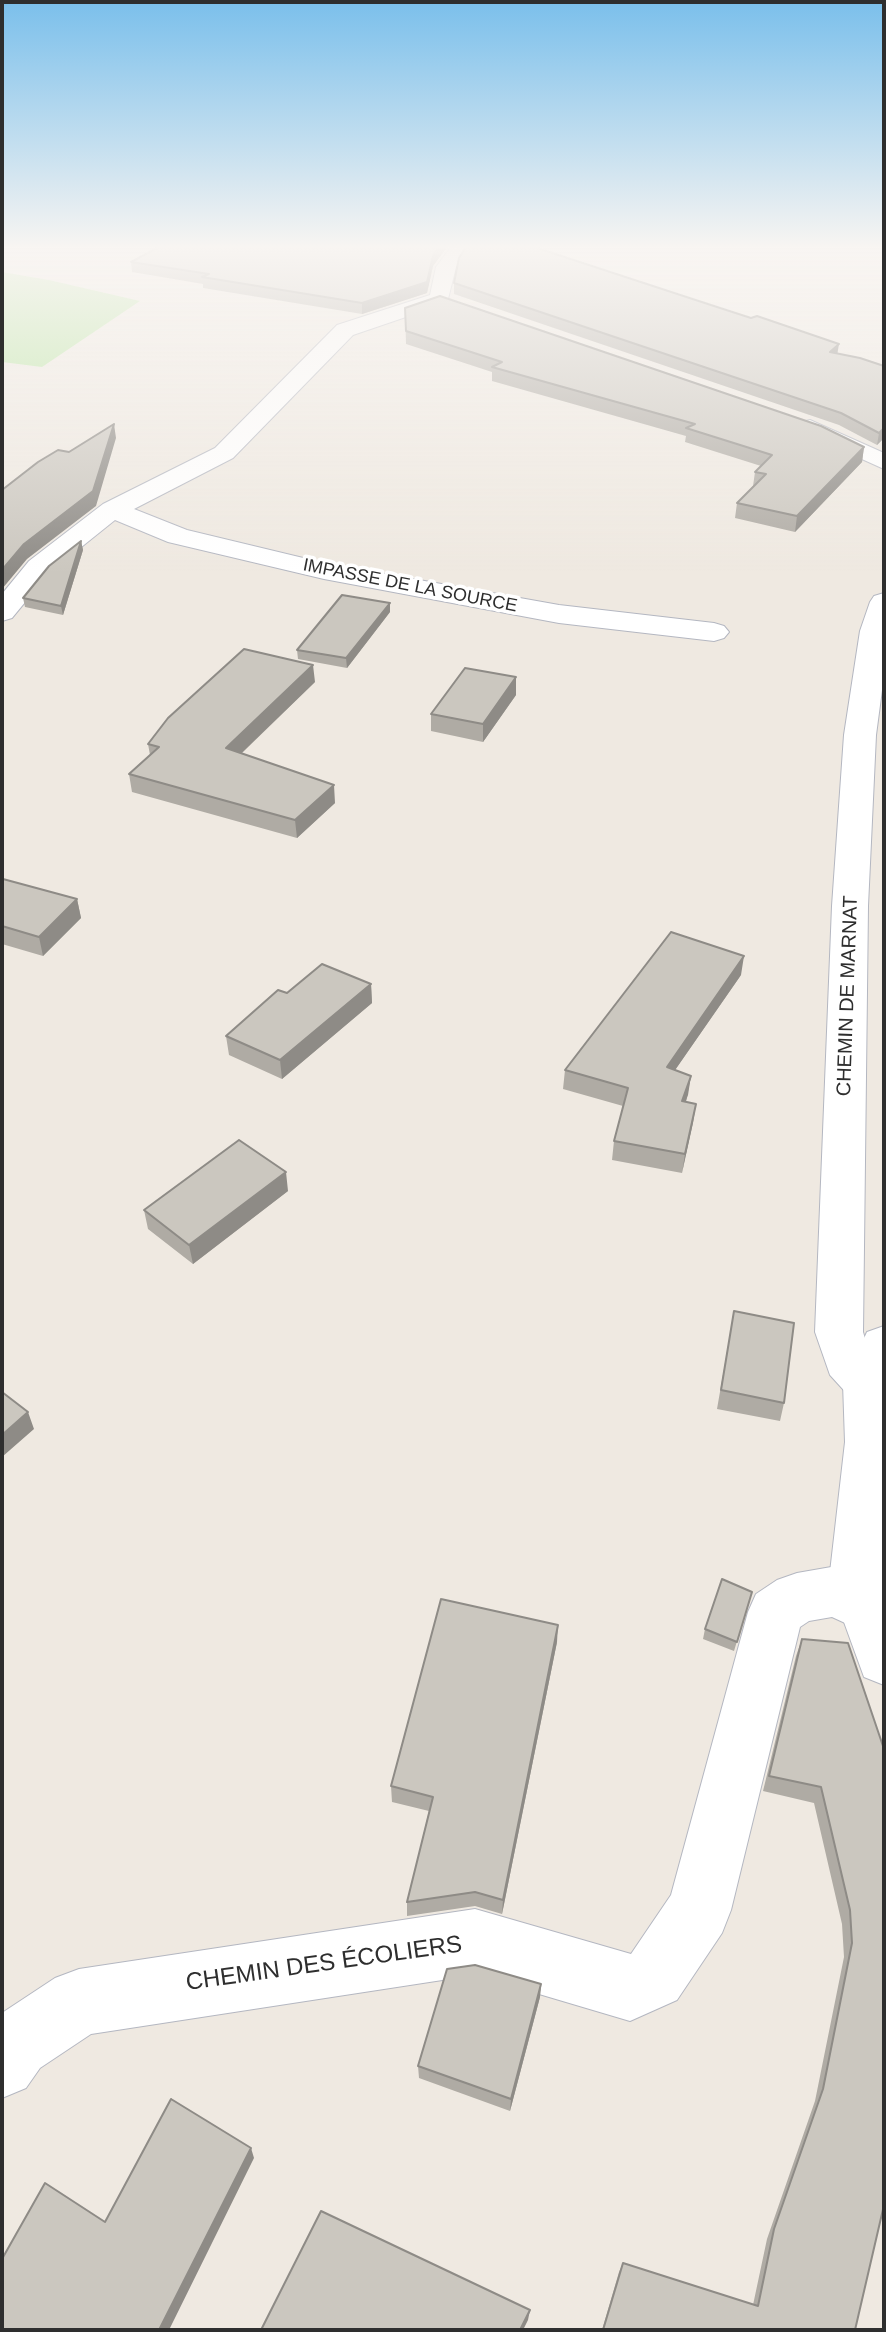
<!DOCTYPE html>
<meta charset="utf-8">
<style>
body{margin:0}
#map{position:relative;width:886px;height:2332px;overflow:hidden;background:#efe9e1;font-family:Arial,sans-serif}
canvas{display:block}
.frame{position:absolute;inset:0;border:4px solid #2e2e2e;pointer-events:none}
</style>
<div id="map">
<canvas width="886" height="2332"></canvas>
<div class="frame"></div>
</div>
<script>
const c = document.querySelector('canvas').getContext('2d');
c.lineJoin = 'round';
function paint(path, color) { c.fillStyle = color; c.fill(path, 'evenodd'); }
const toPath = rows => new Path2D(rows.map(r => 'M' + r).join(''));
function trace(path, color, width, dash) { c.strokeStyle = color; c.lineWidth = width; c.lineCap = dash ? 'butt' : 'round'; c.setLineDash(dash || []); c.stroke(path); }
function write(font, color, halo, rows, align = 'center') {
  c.font = font + ' Arial,sans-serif'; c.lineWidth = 7; c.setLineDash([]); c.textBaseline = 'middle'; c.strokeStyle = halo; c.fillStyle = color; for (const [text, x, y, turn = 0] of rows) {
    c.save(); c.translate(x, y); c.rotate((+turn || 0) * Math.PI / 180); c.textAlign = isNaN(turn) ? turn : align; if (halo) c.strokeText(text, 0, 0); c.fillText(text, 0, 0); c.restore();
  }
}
const green = toPath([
 [2,272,49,280,140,301,42,367,2,362]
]);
const street = toPath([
 [451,247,470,247,456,267,447,303,353,335,233,458,134,509,187,530,324,563,559,605,714,623,724,626,729,632,724,638,714,641,559,623,324,579,168,542,115,520,49,573,12,618,2,621,2,594,29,561,103,504,215,448,337,325,430,295,436,267,451,247],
 [810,420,884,453,884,469,802,432,798,427,802,422,810,420],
 [884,593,884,675,876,735,868,906,863,1332,869,1352,884,1367,884,1398,868,1403,850,1397,830,1375,815,1332,832,906,844,735,860,631,870,602,874,596,884,593],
 [837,1566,884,1587,884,1626,867,1633,832,1617,809,1621,800,1627,731,1910,722,1933,677,2000,630,2021,475,1975,91,2034,40,2068,26,2088,2,2098,2,2013,55,1978,79,1969,475,1909,631,1954,671,1895,748,1612,756,1594,777,1580,797,1573,837,1566]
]);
const secondary = toPath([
 [884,1326,884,1685,864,1677,829,1581,845,1442,843,1383,867,1332,884,1326]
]);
const wall = toPath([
 [159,247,447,247,433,266,427,293,362,314,203,288,203,284,132,272,131,262],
 [454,283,837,354,884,366,884,441,882,440,877,445,839,425,454,294],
 [405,308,864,447,862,462,795,532,735,518,737,503,753,486,755,472,761,466,685,442,686,436,492,381,492,372,406,344],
 [81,541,83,550,63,615,25,607,23,598],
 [390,612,347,668,298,659,297,650],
 [315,682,241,754,335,803,297,838,132,792,129,774,150,755,148,744],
 [516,695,483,742,431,731,431,714],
 [2,880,77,899,81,918,43,956,2,944],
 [741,975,675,1070,691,1076,686,1102,696,1104,682,1173,612,1160,614,1141,623,1106,563,1089,565,1070],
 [371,984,372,1003,282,1079,229,1055,226,1036,287,993],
 [288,1191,193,1264,148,1229,144,1210],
 [734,1311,784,1403,780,1421,717,1409],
 [752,1592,734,1651,703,1639,705,1629],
 [802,1639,884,1749,855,2330,602,2330,619,2272,623,2263,753,2305,767,2239,815,2101,844,1957,842,1924,814,1803,763,1791,796,1656],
 [557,1642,502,1914,475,1906,407,1916,407,1902,429,1811,392,1802,391,1786],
 [541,1984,540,1997,510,2111,419,2078,418,2066]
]);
const shadedWall = toPath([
 [439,247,447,247,433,266,427,293,362,314,362,303,433,256],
 [839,344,837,356,830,352],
 [114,424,116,438,96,506,27,559,2,589,2,570],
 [884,428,882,440,877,445,879,433],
 [864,447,862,462,795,532,797,516],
 [81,541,83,550,63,615,61,606],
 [390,603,390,612,347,668,346,658],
 [313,665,315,682,228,766,226,748],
 [516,677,516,695,483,742,483,724],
 [334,785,335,803,297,838,295,820],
 [77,899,81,918,43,956,39,937],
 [744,956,741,975,664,1086,667,1067],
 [371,984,372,1003,282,1079,280,1060],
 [691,1076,688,1095,679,1120,682,1101],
 [696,1104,693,1123,682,1173,685,1154],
 [286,1172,288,1191,193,1264,189,1245],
 [28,1412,34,1429,2,1457,2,1435],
 [558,1625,557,1642,502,1914,503,1900],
 [541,1984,540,1997,510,2111,511,2099],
 [251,2148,254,2158,169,2330,159,2330],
 [530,2310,528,2320,523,2330,520,2330]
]);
const building = toPath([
 [159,247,439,247,433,256,427,282,362,303,202,277,209,274,131,262,159,247],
 [466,247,534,247,714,306,751,318,757,316,839,344,830,352,860,358,884,366,884,428,879,433,841,413,454,283,459,258,466,247],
 [440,296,821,426,864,447,797,516,737,503,766,474,755,472,772,455,686,428,695,424,492,367,502,362,406,331,405,308,440,296],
 [114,424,93,491,24,544,2,570,2,490,38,462,58,450,69,452,114,424],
 [81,541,61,606,23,598,49,566,81,541],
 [342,595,390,603,346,658,297,650,342,595],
 [244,649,313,665,226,748,334,785,295,820,129,774,159,747,148,744,168,718,244,649],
 [465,668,516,677,483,724,431,714,465,668],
 [3,879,77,899,39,937,2,926,2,880,3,879],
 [671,932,744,956,667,1067,691,1076,682,1101,696,1104,685,1154,614,1141,628,1088,565,1070,671,932],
 [322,964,371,984,280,1060,226,1036,278,990,287,993,322,964],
 [239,1140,286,1172,189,1245,144,1210,239,1140],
 [734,1311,794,1323,784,1403,721,1390,734,1311],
 [2,1392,28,1412,2,1435,2,1392],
 [722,1579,752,1592,737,1642,705,1629,722,1579],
 [441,1599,558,1625,503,1900,475,1892,407,1902,433,1797,391,1786,441,1599],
 [802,1639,848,1643,884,1749,884,2205,855,2330,603,2330,623,2263,758,2306,774,2229,823,2089,852,1943,850,1910,821,1787,769,1776,802,1639],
 [475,1965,541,1984,511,2099,418,2066,447,1969,475,1965],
 [171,2099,251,2148,159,2330,2,2330,2,2259,45,2183,105,2222,171,2099],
 [321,2211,530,2310,520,2330,261,2330,321,2211]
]);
const farStreetnames = [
 ["IMPASSE DE LA SOURCE",410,586,11]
];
const streetNames = [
 ["CHEMIN DE MARNAT",848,996,-88]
];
const nearStreetnames = [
 ["CHEMIN DES ÉCOLIERS",324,1964,-8]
];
paint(green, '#b6e59e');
trace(street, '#b4b7c1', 2);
trace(secondary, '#b4b7c1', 2);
paint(street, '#fff');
paint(secondary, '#fff');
paint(wall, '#afaba4');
paint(shadedWall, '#8e8b86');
paint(building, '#cbc7bf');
trace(building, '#8e8b86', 2);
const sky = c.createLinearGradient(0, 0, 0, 574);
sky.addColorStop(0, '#7abfeb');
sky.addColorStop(0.43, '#f8f5f2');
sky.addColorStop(1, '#f8f5f200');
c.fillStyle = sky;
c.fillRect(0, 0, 886, 574);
write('18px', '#2e2e2e', '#fff', farStreetnames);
write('20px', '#2e2e2e', '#fff', streetNames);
write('24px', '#2e2e2e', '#fff', nearStreetnames);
</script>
